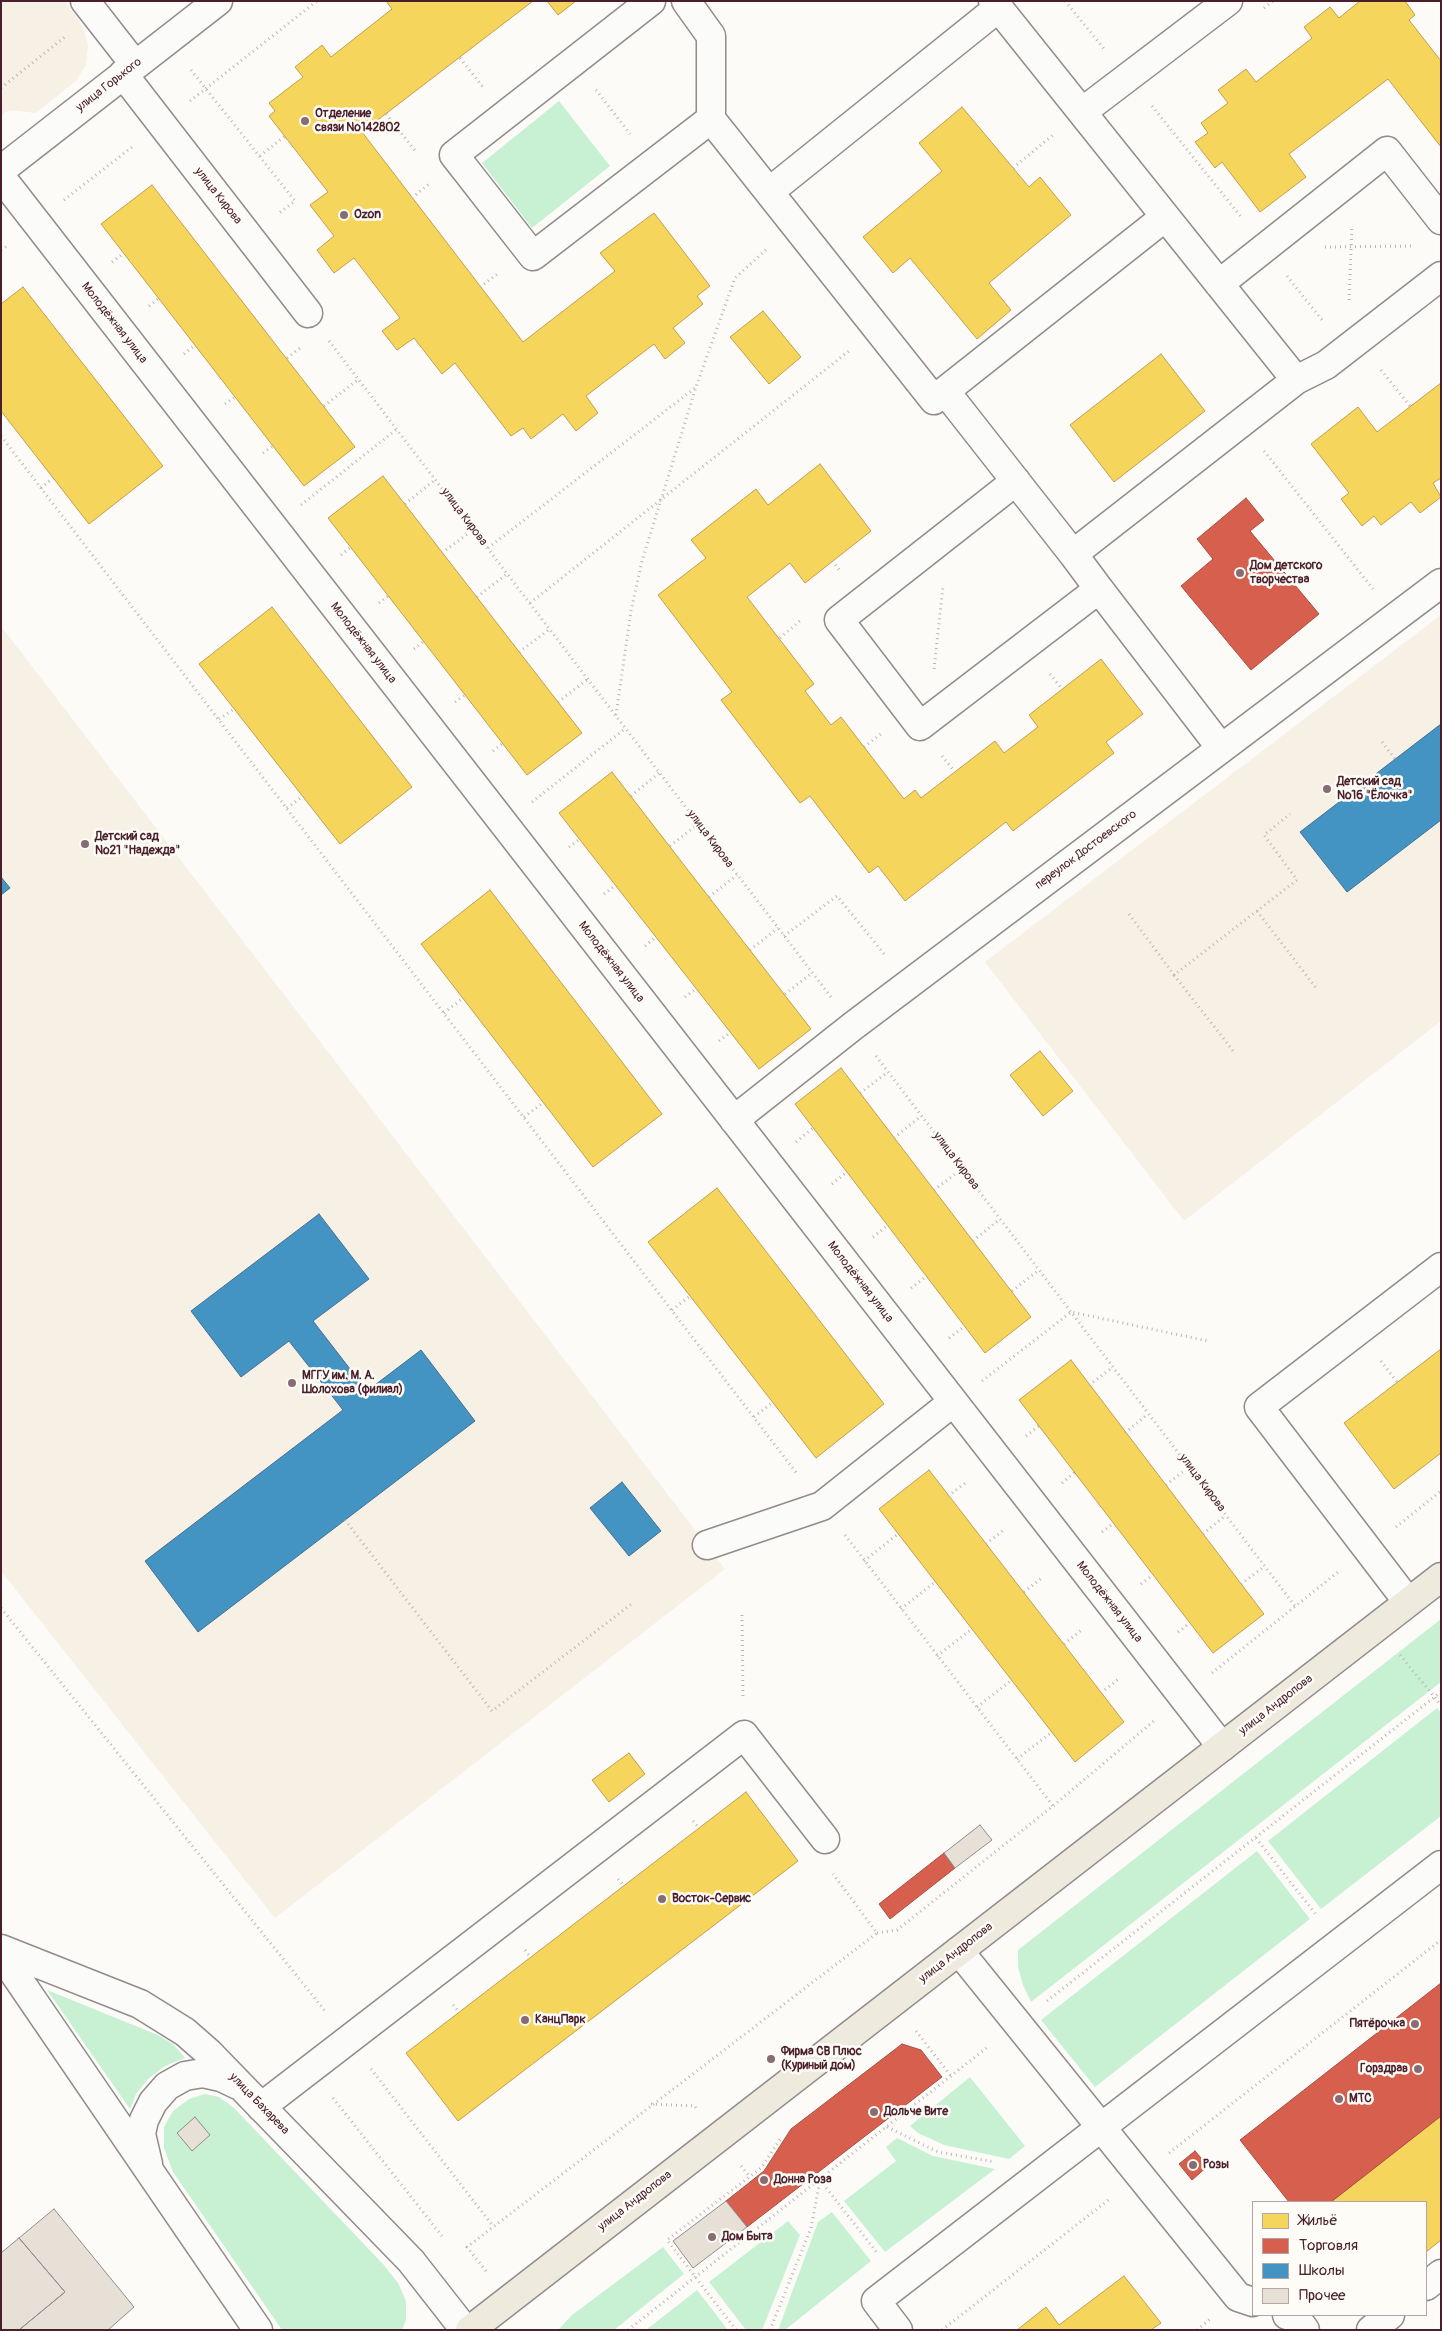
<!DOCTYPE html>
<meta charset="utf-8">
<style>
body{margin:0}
#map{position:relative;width:1442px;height:2331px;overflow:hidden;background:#fcfbf8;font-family:Pangolin,sans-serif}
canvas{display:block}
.frame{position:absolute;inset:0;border:2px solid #4a1f2b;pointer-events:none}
.legend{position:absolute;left:1252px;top:2201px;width:175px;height:115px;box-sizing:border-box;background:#fdfcf7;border:1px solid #b5a4a5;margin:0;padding:6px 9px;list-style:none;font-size:15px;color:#4a1f2b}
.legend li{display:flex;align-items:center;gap:10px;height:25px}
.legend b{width:25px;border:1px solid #b5a4a5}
</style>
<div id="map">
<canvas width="1442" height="2331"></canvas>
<div class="frame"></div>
<ul class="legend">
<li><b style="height:14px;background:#f6d55c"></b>Жильё</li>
<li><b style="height:14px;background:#d6604d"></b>Торговля</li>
<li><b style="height:14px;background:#4393c3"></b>Школы</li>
<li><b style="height:14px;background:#e7e0d6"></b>Прочее</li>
</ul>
</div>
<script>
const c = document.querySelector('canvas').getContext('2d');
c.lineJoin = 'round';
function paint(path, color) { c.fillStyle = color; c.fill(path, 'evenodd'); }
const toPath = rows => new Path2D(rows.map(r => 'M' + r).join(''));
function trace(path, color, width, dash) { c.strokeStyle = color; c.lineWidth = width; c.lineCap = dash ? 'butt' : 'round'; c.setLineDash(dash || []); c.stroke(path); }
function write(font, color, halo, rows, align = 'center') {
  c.font = font + ' Pangolin,sans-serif'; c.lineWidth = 5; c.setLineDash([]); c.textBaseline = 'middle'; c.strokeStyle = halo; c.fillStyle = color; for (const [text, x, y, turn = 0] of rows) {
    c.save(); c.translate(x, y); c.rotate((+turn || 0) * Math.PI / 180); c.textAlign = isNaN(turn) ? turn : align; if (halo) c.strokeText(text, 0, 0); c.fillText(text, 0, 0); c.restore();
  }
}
const built = toPath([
 [1,1,65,1,83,27,88,45,86,64,77,80,36,113,9,110,1,116],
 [1441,615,1441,1021,1184,1221,985,962],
 [1,626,725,1569,275,1918,1,1571]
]);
const green = toPath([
 [559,101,610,166,532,228,482,163],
 [1441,1619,1441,1682,1031,2002,1023,1985,1018,1967,1018,1950],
 [1437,1708,1441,1713,1441,1816,1321,1909,1268,1841],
 [1257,1851,1310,1919,1095,2087,1041,2020],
 [47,1990,158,2035,173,2044,185,2058,165,2066,148,2079,136,2094,130,2109],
 [970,2077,1025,2146,1009,2159,944,2145,918,2133,910,2126],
 [205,2094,219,2097,234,2108,383,2264,398,2283,406,2301,406,2320,402,2330,282,2330,173,2172,164,2148,164,2127,173,2111,189,2099],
 [897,2138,933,2156,995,2169,885,2252,844,2201,896,2161,886,2147],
 [832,2212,871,2261,785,2330,778,2330,818,2222],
 [788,2221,800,2235,762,2330,746,2330,709,2282],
 [663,2247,684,2274,614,2330,558,2330,572,2315],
 [697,2290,728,2330,646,2330]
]);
const homes = toPath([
 [386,1,533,1,362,132,523,342,615,271,600,253,654,213,710,286,697,296,703,304,673,328,685,343,665,359,654,344,586,396,598,413,576,431,563,414,531,439,523,428,511,436,455,363,442,374,414,338,397,350,382,331,400,318,354,258,334,273,317,250,334,236,310,205,328,192,269,116,275,111,269,103,303,77,295,67,322,45,331,57,392,9,386,1],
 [547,1,576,1,558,15,547,1],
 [1360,1,1405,1,1415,15,1409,20,1441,61,1441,147,1388,79,1289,154,1306,177,1260,212,1222,162,1215,168,1195,142,1208,133,1201,123,1228,103,1218,90,1246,69,1256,82,1312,38,1304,27,1330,7,1339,18,1360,1],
 [962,107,1029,187,1040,177,1071,215,989,283,1011,310,977,339,910,258,893,273,863,237,942,171,919,143,962,107],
 [152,185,355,447,304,486,101,224,152,185],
 [23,287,163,466,89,524,1,411,1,304,23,287],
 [763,311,801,357,769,384,730,337,763,311],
 [1161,354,1205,411,1114,482,1070,425,1161,354],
 [1441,383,1441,478,1433,483,1441,497,1420,513,1411,502,1381,525,1374,516,1362,526,1341,499,1349,493,1311,444,1358,407,1377,432,1441,383],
 [820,464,871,531,805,583,790,563,747,597,814,684,805,691,831,725,841,717,904,799,915,790,921,798,995,741,1004,753,1038,727,1029,715,1101,659,1143,714,1106,742,1114,753,1013,831,1006,822,905,901,878,866,869,873,810,796,800,803,721,700,732,692,658,595,706,558,691,540,756,489,768,505,820,464],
 [383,476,582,733,527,775,328,518,383,476],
 [272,607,412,787,340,844,199,664,272,607],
 [612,772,811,1029,759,1069,559,813,612,772],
 [490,890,662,1114,593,1167,421,944,490,890],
 [1040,1051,1073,1091,1043,1116,1010,1075,1040,1051],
 [841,1068,1031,1317,985,1353,795,1104,841,1068],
 [717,1188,884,1404,816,1458,648,1242,717,1188],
 [1441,1349,1441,1453,1394,1489,1344,1423,1441,1349],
 [1071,1360,1264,1614,1213,1653,1019,1400,1071,1360],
 [929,1470,1124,1722,1075,1762,879,1509,929,1470],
 [629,1753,645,1774,609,1802,592,1780,629,1753],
 [746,1792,798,1861,458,2121,406,2053,746,1792],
 [1441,2116,1441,2240,1426,2252,1426,2202,1331,2202,1441,2116],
 [1124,2276,1161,2323,1151,2330,1017,2330,1046,2307,1059,2325,1124,2276]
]);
const shops = toPath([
 [1246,498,1264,520,1250,531,1319,614,1251,670,1181,586,1213,559,1197,539,1246,498],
 [944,1853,955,1868,890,1919,879,1904,944,1853],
 [1441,1983,1441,2116,1331,2202,1289,2202,1240,2140,1441,1983],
 [902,2044,921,2050,942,2077,747,2227,726,2201,764,2171,791,2129,902,2044],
 [1195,2151,1208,2166,1192,2180,1179,2164,1195,2151]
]);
const schools = toPath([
 [1441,724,1441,820,1347,892,1300,832,1441,724],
 [1,877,10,888,1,895,1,877],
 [319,1214,369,1279,313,1321,367,1391,421,1350,475,1421,198,1632,145,1561,343,1410,289,1341,241,1377,191,1311,319,1214],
 [622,1482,661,1531,629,1556,590,1508,622,1482]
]);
const building = toPath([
 [980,1825,992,1840,955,1868,944,1853,980,1825],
 [195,2117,210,2135,192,2151,177,2133,195,2117],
 [726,2201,747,2227,693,2268,673,2241,726,2201],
 [54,2209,134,2307,108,2330,19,2330,65,2292,19,2238,54,2209],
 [19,2238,65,2292,19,2330,1,2330,1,2253,19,2238]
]);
const path = toPath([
 [1065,1,1105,50],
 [1264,8,1273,1],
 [460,58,483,87],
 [191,70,295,201,278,214],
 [1,88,66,36],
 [596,90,630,134],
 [190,101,317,1],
 [1152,106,1242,218],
 [386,114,417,153],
 [260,156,285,136],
 [1013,168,1053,135],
 [412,198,429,184],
 [64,200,132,147],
 [1325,247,1414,246],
 [1,250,9,245],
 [112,262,124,253],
 [1287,276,1322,320],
 [480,287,500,272],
 [1349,300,1352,226],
 [149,306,158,299],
 [329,341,831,997],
 [184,354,195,345],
 [287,358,300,348],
 [1381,370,1410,406],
 [225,404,235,397],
 [324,406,359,379],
 [1,436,798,1475],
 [1264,451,1373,589],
 [263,453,273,446],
 [41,488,53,478],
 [405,504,436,479],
 [301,505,397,429],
 [488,548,695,388],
 [442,553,474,529],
 [341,555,351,547],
 [832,561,841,572],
 [477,597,507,574],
 [379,603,388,596],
 [530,603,849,351],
 [780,638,802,619],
 [414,649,423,642],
 [519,652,550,629],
 [934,669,943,586],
 [1050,674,1062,689],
 [455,702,465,695],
 [558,702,588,679],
 [616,715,631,611,642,561,696,387,735,278,768,248],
 [219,719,234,709],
 [1382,742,1395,759],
 [864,747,881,734],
 [493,751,502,744],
 [942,756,954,771],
 [631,796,659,773],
 [532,802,626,728],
 [287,808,303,796],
 [670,846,698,824],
 [569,847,580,839],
 [604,894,616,885],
 [709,897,737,875],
 [1257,911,1316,988],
 [1129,914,1174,975,1297,880,1264,835,1290,814],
 [784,936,837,896,885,955],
 [645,946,656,937],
 [750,950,778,928],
 [1174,975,1234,1052],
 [785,994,812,973],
 [685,997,697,988],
 [444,1013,463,998],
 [719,1041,731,1032],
 [876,1056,1295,1606],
 [860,1093,888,1072],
 [524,1117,544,1102],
 [894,1138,921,1116],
 [796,1142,813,1128],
 [832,1184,847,1172],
 [934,1190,962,1169],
 [873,1237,888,1225],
 [973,1241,1000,1219],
 [911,1288,927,1276],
 [1012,1291,1039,1270],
 [672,1310,690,1296],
 [949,1338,965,1326],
 [1381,1361,1397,1382],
 [982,1381,1071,1312,1208,1341],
 [1089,1385,1113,1367],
 [754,1417,773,1402],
 [1125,1433,1148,1414],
 [1026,1436,1039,1426],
 [1062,1483,1075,1472],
 [1166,1485,1189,1467],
 [948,1496,968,1481],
 [345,1520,492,1711,634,1602],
 [1396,1527,1441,1491],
 [1102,1532,1114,1523],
 [1203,1534,1226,1515],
 [845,1535,1053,1806],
 [986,1544,1005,1529],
 [864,1561,898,1534],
 [1141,1584,1153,1575],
 [1241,1584,1265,1566],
 [1024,1592,1043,1577],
 [1,1608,325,2011],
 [901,1609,935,1582],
 [742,1615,743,1700],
 [1178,1632,1190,1623],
 [1064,1644,1083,1629],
 [1400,1655,1441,1705],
 [937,1656,972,1629],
 [1212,1673,1338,1572],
 [1101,1693,1120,1678],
 [977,1707,1012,1680],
 [1017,1759,1052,1732],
 [693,1821,699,1828],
 [1256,1838,1317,1916],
 [618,1879,624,1886],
 [877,1933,897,1930,1053,1806,1155,1720],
 [525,1950,531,1958],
 [1047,2001,1441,1692],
 [453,2005,459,2012],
 [916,2031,951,2076],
 [371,2069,493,2226],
 [333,2098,442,2236],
 [651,2104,695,2106,696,2108],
 [887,2127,938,2152,995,2162],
 [1169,2153,1441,1940],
 [741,2166,750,2177],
 [820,2180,878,2254],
 [486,2271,467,2247,877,1933,833,1874],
 [628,2330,989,2046],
 [736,2330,667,2240,761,2168,781,2138],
 [770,2330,811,2228,820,2180],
 [942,2330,1111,2198],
 [1197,2330,1210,2319]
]);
const minor = toPath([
 [85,1,135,65],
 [651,1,454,155,533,256,711,119],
 [686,1,711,36,711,119,934,400,945,391,1073,554,1296,380,993,1],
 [123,74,308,313],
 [1082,112,1228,1],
 [1,170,218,1],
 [1,177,1222,1747],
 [769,192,998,8],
 [1219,284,1387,151,1441,220],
 [1296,380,1326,365,1441,276],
 [945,391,1165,217],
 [1016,481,839,620,920,726,1099,589,1073,554],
 [1099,589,1221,748],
 [734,1120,853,1026,1441,583],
 [707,1545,822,1506,953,1402],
 [1408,1602,1259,1407,1441,1267],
 [1,1949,140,2004,185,2032,209,2053,411,2261,465,2330],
 [959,1951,1238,2297,1253,2302],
 [1,1954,258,2330],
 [261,2107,744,1735,825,1839],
 [148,2164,141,2134,144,2120,153,2102,167,2086,185,2076,203,2073,221,2077,238,2085],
 [1426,2286,1441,2274],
 [1287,2315,1296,2318,1305,2330],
 [898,2330,876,2301,1441,1865],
 [1371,2330,1390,2315]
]);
const major = toPath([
 [470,2330,1441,1577]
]);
const markers = [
 [305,121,5,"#886c73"],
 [344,215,5,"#886c73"],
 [1240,573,5,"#886c73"],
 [1327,789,5,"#886c73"],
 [85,844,5,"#886c73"],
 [292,1383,5,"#886c73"],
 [662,1899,5,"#886c73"],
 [525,2020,5,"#886c73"],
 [1415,2024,5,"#886c73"],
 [771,2059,5,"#886c73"],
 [1418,2069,5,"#886c73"],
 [1339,2099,5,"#886c73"],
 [874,2112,5,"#886c73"],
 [1193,2165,5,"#886c73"],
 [764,2180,5,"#886c73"],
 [712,2237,5,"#886c73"]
];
const streetNames = [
 ["улица Горького",109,85,-38],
 ["улица Кирова",218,196,52],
 ["Молодёжная улица",114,323,52],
 ["улица Кирова",464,517,53],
 ["Молодёжная улица",363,643,52],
 ["улица Кирова",710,839,53],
 ["переулок Достоевского",1086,850,-37],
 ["Молодёжная улица",611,962,52],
 ["улица Кирова",956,1161,53],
 ["Молодёжная улица",860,1282,52],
 ["улица Кирова",1202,1483,53],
 ["Молодёжная улица",1109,1602,52],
 ["улица Андропова",1276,1705,-38],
 ["улица Андропова",956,1953,-38],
 ["улица Бахарева",259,2104,46],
 ["улица Андропова",635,2201,-38]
];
const poiNames = [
 ["Отделение",315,114],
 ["связи №142802",315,128],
 ["Ozon",354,215],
 ["Дом детского",1250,566],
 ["творчества",1250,580],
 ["Детский сад",1337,782],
 ["№16 \"Ёлочка\"",1337,796],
 ["Детский сад",95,837],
 ["№21 \"Надежда\"",95,851],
 ["МГГУ им. М. А.",302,1376],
 ["Шолохова (филиал)",302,1390],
 ["Восток-Сервис",672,1899],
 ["КанцПарк",535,2020],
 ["Пятёрочка",1405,2024,"right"],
 ["Фирма СВ Плюс",781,2052],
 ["(Куриный дом)",781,2066],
 ["Горздрав",1408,2069,"right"],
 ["МТС",1349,2099],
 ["Дольче Вите",884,2112],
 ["Розы",1203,2165],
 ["Донна Роза",774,2180],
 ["Дом Быта",722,2237]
];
paint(built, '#f6f0e5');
paint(green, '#c8f1d4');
paint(homes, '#f6d55c');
trace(homes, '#c29e4d', 1);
paint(shops, '#d6604d');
trace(shops, '#ac4c43', 1);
paint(schools, '#4393c3');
trace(schools, '#457095', 1);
paint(building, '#e7e0d6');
trace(building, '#928a8b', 1);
trace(minor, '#928a8b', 31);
trace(major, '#928a8b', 31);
trace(path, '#bbb6b6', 3, [1, 4]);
trace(minor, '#fbfbf9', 28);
trace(major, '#eeeade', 28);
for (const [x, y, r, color] of markers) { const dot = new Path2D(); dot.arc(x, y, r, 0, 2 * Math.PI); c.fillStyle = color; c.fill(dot); trace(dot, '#fdfcf7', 2); }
write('12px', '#4a1f2b', '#fdfcf7', streetNames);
write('bold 12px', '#4a1f2b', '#fdfcf7', poiNames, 'left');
</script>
